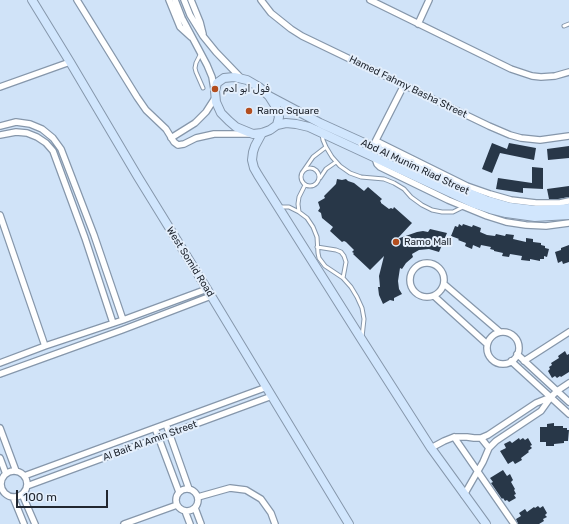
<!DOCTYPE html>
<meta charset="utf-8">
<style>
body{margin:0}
#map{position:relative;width:569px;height:524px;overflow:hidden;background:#d0e3f8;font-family:Rubik,sans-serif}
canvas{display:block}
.scale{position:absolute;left:16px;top:490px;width:92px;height:18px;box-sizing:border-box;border:2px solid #212730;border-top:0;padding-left:5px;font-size:12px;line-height:14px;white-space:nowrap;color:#212730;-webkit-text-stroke:3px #e4effc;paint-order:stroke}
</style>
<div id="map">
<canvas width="569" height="524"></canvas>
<div class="scale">100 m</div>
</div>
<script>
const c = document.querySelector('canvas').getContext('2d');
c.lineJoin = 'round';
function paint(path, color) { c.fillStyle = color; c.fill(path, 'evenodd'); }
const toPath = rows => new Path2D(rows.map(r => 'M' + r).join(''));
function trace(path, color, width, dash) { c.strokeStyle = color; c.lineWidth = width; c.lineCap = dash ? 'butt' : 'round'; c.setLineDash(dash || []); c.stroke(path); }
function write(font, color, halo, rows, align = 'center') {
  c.font = font + ' Rubik,"Noto Sans Arabic",sans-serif'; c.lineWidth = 4; c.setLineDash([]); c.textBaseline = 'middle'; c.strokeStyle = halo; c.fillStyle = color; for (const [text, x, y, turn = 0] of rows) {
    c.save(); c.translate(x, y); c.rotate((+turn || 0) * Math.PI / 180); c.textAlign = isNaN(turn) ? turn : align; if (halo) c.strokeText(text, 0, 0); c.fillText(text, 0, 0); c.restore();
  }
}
const building = toPath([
 [492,143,507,149,509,143,536,148,534,160,500,153,492,173,482,169],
 [569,146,569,158,548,160,547,149],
 [532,167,543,168,543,189,523,188,523,193,496,189,498,178,532,183],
 [337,179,342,180,346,179,348,181,354,183,364,191,368,187,382,199,380,201,381,202,381,203,389,209,391,208,393,209,394,207,412,223,397,239,417,232,423,231,428,232,430,229,447,233,444,240,445,243,442,245,439,252,429,249,419,250,412,254,413,257,406,263,402,269,400,268,398,281,399,289,402,294,394,298,394,301,390,300,383,304,379,295,378,287,380,287,379,276,384,256,370,270,353,254,354,253,352,252,354,250,346,242,344,241,342,242,330,231,333,227,322,218,321,213,318,211,320,208,318,202,325,198,324,196,336,184],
 [569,186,569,197,558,199,549,199,547,189],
 [459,224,462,226,463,224,472,227,473,225,481,228,480,232,487,235,495,236,496,234,505,236,506,234,514,235,513,239,526,242,526,238,533,239,533,242,541,243,541,245,545,246,545,248,549,249,547,257,544,256,544,259,540,259,540,261,530,259,530,261,521,260,522,256,510,254,509,257,502,256,503,253,494,251,494,250,490,249,491,247,481,245,480,248,473,245,472,249,465,246,466,243,458,240,459,239,451,236,455,226,458,227],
 [569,245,569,262,563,264,562,261,558,263,555,252,561,250,561,248],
 [565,351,567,355,569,354,569,372,561,377,560,376,557,378,555,376,552,378,548,371,550,369,549,367,552,365,551,363,559,358,558,356],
 [554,423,554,426,563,426,563,428,567,428,567,430,569,430,568,441,564,441,564,443,554,444,554,446,546,446,546,442,540,442,540,427,547,427,547,424],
 [519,438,520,440,523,438,525,440,528,438,532,445,530,446,532,448,528,451,529,452,521,458,522,460,515,464,513,461,508,464,500,451,506,448,504,444,510,441,512,443],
 [503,470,507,476,510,474,513,480,511,482,515,489,514,490,516,494,514,495,516,498,509,502,507,500,505,501,503,498,502,499,491,483,493,482,490,478],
 [538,506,540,508,543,506,547,513,545,515,547,517,543,519,544,521,539,524,518,524,516,519,521,516,519,513,525,509,527,512,534,507,535,508]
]);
const lane = toPath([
 [564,26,569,24],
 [201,53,196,63,195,68,196,72,203,88],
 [322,134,323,140,326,147,332,157,340,166,350,173,361,177,384,179,394,183,404,189,411,197,422,205,432,210,442,212,453,212,463,207],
 '301 177a9 9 0 1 1 18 0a9 9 0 1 1-18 0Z',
 [304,170,313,157,326,147],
 [320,178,326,169,336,162],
 [281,207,289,207,299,212,307,218,313,227,317,237,318,253,319,258,325,266,343,278,351,287,357,297,362,308,364,319,362,337],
 [299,212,298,204,299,197,305,185],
 [317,247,336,250,341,252,344,256,346,262,343,278]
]);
const street = toPath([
 [77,0,137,97,146,110,166,129,174,142,178,145,184,144,196,138,214,134,249,134],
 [169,0,180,27,191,37],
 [175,0,182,18,207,65,212,77,214,89],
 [184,0,190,15,203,36,216,52,242,79],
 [191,0,200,22,203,34],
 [261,0,271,13,291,29,302,36,489,126,510,135,521,138,540,140,569,136],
 [370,0,511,69,532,76,541,77,555,76,569,72],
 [418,24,429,0],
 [0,87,70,62],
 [0,126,16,122,30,124,42,129,53,138,61,149,94,235,123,320],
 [0,135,16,132,27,133,37,137,46,143,53,151,85,238,113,323],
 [171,138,195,123,206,112,215,98],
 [376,141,467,186,490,194,511,200,536,203,560,203,569,201],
 [374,144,404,85],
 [375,158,377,164,380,167,448,200,487,216,506,222,526,225,546,226,569,223],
 [0,215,45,346],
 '410 280a17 17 0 1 1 34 0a17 17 0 1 1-34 0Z',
 [444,284,500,332],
 [434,296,487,344],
 '487 348a16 16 0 1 1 32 0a16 16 0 1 1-32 0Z',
 [517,354,569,402],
 [511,361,569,414],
 [524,361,569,332],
 [0,363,45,346,123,320,207,289],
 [0,374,122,330,211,296],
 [166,424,189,489],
 [0,428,16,471],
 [155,428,179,492],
 [454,437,514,524],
 [481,438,489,448],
 [431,448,444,441,454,437,467,437,474,438,481,438,488,435,536,403,551,397],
 [0,458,6,474],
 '1 484a13 13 0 1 1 26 0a13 13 0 1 1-26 0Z',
 [24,476,267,387],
 [27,486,272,396],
 '176 500a11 11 0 1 1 22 0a11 11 0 1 1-22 0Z',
 [22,494,35,524],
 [464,495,483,462,489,448,496,441,541,411,551,397,557,391,569,383],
 [13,497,24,524],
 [198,497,230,488,246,490,261,499,271,513,275,524],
 [195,508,201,524],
 [185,511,190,524],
 [124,524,177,505]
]);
const secondary = toPath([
 [32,0,70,62,138,177,207,289,349,524],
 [234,77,247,80,259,87,269,96,276,107,279,117,277,125,270,130,262,133,253,134,236,127,229,121,221,113,216,102,215,91,217,83,224,78,234,77],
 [269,96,320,123,373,147,464,191,486,200,510,207,535,210,560,209,569,208],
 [277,125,286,123,296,124,309,127,475,204,490,209,506,213,535,217,569,215],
 [262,133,255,146,253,152,252,160,254,168,258,175,362,340,431,448,486,524]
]);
const markers = [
 [215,89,4,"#b34e1f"],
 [249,111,4,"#b34e1f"],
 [396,242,4,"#b34e1f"]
];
const streetNames = [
 ["Hamed Fahmy Basha Street",408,87,26],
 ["Abd Al Munim Riad Street",415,167,25],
 ["West Somid Road",190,262,58],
 ["Al Bait Al Amin Street",150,441,-20]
];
const poiNames = [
 ["فول ابو ادم",223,89],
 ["Ramo Square",257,111],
 ["Ramo Mall",404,242]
];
paint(building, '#283748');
trace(lane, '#8697ab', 5);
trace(street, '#8697ab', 8);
trace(secondary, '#8697ab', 10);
trace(lane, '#fff', 3);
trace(street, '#fff', 5.5);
trace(secondary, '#d1e6fd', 8);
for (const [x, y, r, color] of markers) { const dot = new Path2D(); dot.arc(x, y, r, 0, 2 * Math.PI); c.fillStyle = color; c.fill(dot); trace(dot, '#e4effc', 1.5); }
write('10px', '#212730', '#e4effc', streetNames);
write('10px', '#212730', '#e4effc', poiNames, 'left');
</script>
